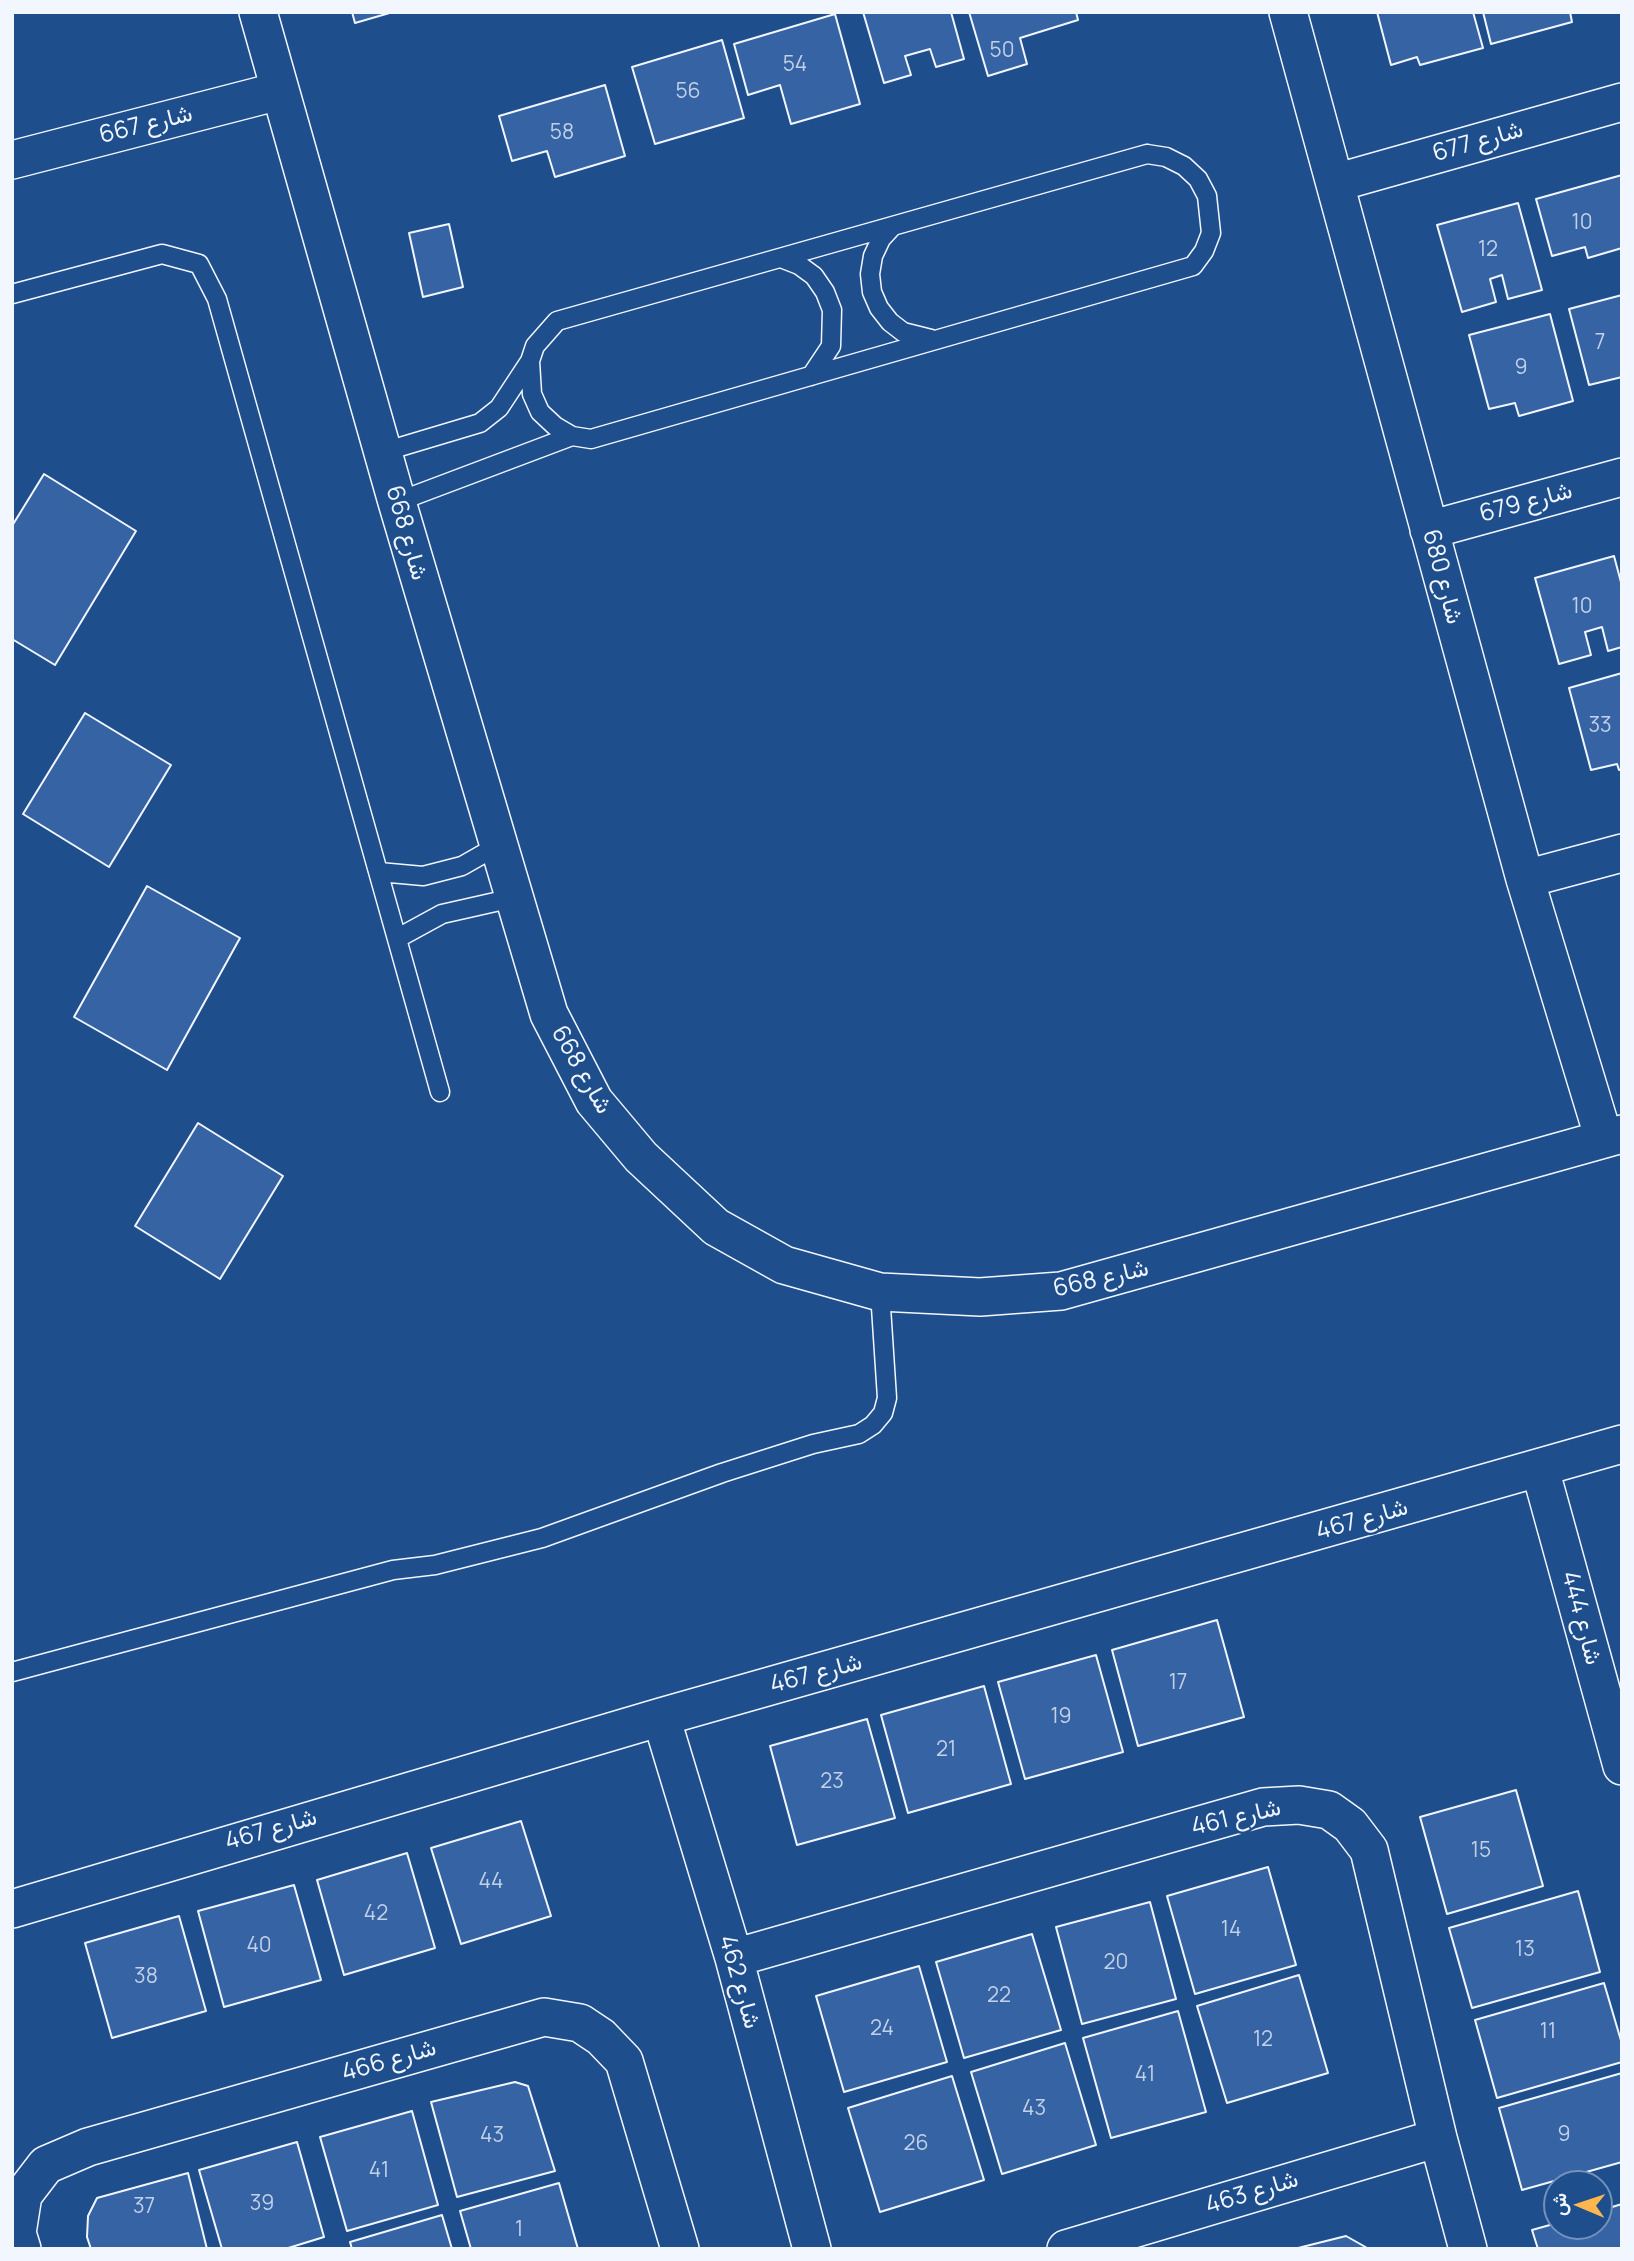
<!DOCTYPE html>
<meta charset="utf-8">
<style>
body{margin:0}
#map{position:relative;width:1634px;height:2261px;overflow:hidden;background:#1f4e8c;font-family:Manrope,Vazirmatn,sans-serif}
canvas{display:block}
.frame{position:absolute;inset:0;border:14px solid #f2f6ff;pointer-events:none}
.north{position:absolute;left:1543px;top:2170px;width:70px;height:70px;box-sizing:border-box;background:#1f4e8c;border:2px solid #7391ba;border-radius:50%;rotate:272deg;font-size:19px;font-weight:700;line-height:28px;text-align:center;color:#f2f6ff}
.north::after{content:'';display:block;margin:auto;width:24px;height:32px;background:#ffb74d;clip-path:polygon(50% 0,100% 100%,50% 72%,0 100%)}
</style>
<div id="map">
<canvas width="1634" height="2261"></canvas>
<div class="frame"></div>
<div class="north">ش</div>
</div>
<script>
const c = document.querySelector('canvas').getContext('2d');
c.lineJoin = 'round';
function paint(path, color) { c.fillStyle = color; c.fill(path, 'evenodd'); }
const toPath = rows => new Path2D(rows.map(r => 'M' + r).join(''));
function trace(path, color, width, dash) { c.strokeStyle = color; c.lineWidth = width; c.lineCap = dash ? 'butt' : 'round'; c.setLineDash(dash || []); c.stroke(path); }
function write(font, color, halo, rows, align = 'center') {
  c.font = font + ' Manrope,Vazirmatn,sans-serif'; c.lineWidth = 5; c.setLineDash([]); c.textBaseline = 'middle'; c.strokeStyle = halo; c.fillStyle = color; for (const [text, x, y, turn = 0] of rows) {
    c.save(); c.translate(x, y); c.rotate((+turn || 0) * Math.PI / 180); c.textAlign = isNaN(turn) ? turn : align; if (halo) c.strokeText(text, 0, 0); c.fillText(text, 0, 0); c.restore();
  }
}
const building = toPath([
 [352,12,393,12,355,23,352,12],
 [863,12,951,12,964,59,936,67,930,49,905,56,911,75,884,83,863,12],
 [969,12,1076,12,1078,20,1020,38,1027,64,988,76,969,12],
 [1377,12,1473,12,1483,48,1420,65,1417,57,1391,65,1377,12],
 [1483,12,1570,12,1572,22,1491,44,1483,12],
 [835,14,860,104,791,124,780,85,748,95,734,44,835,14],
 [722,40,744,118,655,144,632,67,722,40],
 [605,85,625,156,555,177,547,151,512,161,499,116,605,85],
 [1622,175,1622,248,1588,258,1585,247,1552,256,1536,199,1622,175],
 [1518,203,1542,290,1508,299,1502,275,1490,279,1496,302,1462,312,1437,225,1518,203],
 [449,224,463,287,423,297,409,233,449,224],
 [1622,295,1622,377,1589,385,1569,309,1622,295],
 [1550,314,1573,401,1519,416,1515,403,1489,409,1469,335,1550,314],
 [44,474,136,531,55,665,12,639,12,526,44,474],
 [1614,556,1622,586,1622,647,1608,651,1602,627,1585,632,1591,655,1559,664,1535,578,1614,556],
 [1622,673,1622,769,1619,770,1617,764,1591,770,1569,688,1622,673],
 [85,713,171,765,109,867,23,814,85,713],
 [147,886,240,938,167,1070,74,1017,147,886],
 [198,1123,283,1176,220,1279,135,1226,198,1123],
 [1217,1620,1244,1717,1138,1746,1112,1650,1217,1620],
 [1096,1655,1123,1752,1025,1779,998,1682,1096,1655],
 [984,1686,1011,1784,908,1813,881,1715,984,1686],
 [867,1719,895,1818,797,1845,770,1746,867,1719],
 [1516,1790,1543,1886,1447,1914,1420,1817,1516,1790],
 [521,1821,551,1916,461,1944,431,1848,521,1821],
 [407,1853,435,1948,344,1975,317,1880,407,1853],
 [1268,1867,1296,1965,1195,1994,1167,1896,1268,1867],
 [294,1885,321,1980,224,2007,198,1911,294,1885],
 [1578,1891,1600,1972,1472,2008,1449,1928,1578,1891],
 [1150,1902,1176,1999,1082,2024,1056,1927,1150,1902],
 [179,1916,206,2011,112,2038,85,1943,179,1916],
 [1032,1934,1061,2030,964,2058,936,1962,1032,1934],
 [919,1966,947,2062,844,2092,816,1996,919,1966],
 [1299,1975,1328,2073,1227,2103,1197,2006,1299,1975],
 [1604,1983,1622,2044,1622,2062,1497,2098,1475,2020,1604,1983],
 [1178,2011,1206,2112,1111,2138,1083,2038,1178,2011],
 [1065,2043,1096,2145,1002,2174,971,2072,1065,2043],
 [1622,2073,1622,2162,1522,2190,1499,2108,1622,2073],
 [952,2076,984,2180,880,2212,848,2108,952,2076],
 [515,2082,528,2086,555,2171,457,2197,431,2102,515,2082],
 [412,2111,438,2205,347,2231,320,2137,412,2111],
 [297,2142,324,2237,285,2249,222,2249,199,2170,297,2142],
 [188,2173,207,2249,91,2249,87,2237,88,2216,97,2198,188,2173],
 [559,2183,578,2249,471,2249,460,2211,559,2183],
 [1622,2204,1622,2249,1538,2249,1532,2230,1557,2223,1557,2226,1599,2226,1599,2211,1622,2204],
 [442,2215,452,2249,352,2249,350,2242,442,2215],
 [1346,2236,1369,2249,1294,2249,1346,2236]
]);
const service = toPath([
 [1147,154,1166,157,1184,166,1198,179,1207,196,1211,233,1204,251,1193,266,591,439,572,436,555,426,540,412,532,394,530,361,535,346,557,321,1147,154],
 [893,226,881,239,873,256,870,274,872,292,879,308,890,322,903,332,931,339],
 [781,258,799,265,814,276,825,292,832,310,831,346,811,376],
 [12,294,162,254,199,264,217,299,440,1092],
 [383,452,480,423,499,408,530,361],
 [397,502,572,436],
 [379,872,423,876,462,866,497,846],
 [398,938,442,914,513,898],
 [12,1672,393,1570,435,1565,542,1538,722,1473,813,1444,859,1434,873,1425,883,1413,887,1398,880,1292]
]);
const minor = toPath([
 [258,12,397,502,549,1014,594,1101,641,1157,716,1227,784,1265,880,1292,980,1297,1061,1291,1622,1134],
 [1288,12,1525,879,1604,1139],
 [12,160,279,91],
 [1335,183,1622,102],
 [1429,530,1622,477],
 [1525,879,1622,853],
 [1540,1469,1622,1766],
 [661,1717,734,1958,812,2249],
 [12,1909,661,1717,1622,1444],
 [734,1958,1263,1807,1299,1805,1329,1810,1350,1825,1369,1850,1438,2138,1468,2249],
 [22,2249,17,2233,23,2195,46,2165,88,2147,544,2017,580,2023,601,2037,624,2061,680,2249],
 [1066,2249,1438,2138]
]);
const numberNames = [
 ["50",1002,51],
 ["54",795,65],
 ["56",688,92],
 ["58",562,133],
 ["10",1582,223],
 ["12",1488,250],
 ["7",1600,343],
 ["9",1521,368],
 ["10",1582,607],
 ["33",1600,726],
 ["17",1178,1683],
 ["19",1061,1717],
 ["21",946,1750],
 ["23",832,1782],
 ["15",1481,1851],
 ["44",491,1882],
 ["42",376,1914],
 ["14",1231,1930],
 ["40",259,1946],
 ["13",1525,1950],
 ["20",1116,1963],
 ["38",146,1977],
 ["22",999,1996],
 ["24",882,2029],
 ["11",1548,2032],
 ["12",1263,2040],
 ["41",1145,2075],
 ["43",1034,2109],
 ["9",1564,2135],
 ["43",492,2136],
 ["26",916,2144],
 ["41",379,2171],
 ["39",262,2204],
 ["37",144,2207],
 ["1",519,2230]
];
const streetNames = [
 ["شارع 667",146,125,-14],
 ["شارع 677",1478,142,-16],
 ["شارع 679",1526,503,-15],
 ["شارع 668",406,533,74],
 ["شارع 680",1442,577,75],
 ["شارع 668",581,1070,60],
 ["شارع 668",1101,1279,-13],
 ["شارع 467",1362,1520,-16],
 ["شارع 444",1581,1618,75],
 ["شارع 467",816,1674,-15],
 ["شارع 461",1236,1818,-13],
 ["شارع 467",271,1830,-16],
 ["شارع 462",739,1982,74],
 ["شارع 466",389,2061,-16],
 ["شارع 463",1252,2193,-17]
];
paint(building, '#3563a3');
trace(building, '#f2f6ff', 2);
trace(service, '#f2f6ff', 21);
trace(minor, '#f2f6ff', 40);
trace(service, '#1f4e8c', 18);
trace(minor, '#1f4e8c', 37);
write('21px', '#c3d1e8', null, numberNames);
write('24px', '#f2f6ff', '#1f4e8c', streetNames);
</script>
